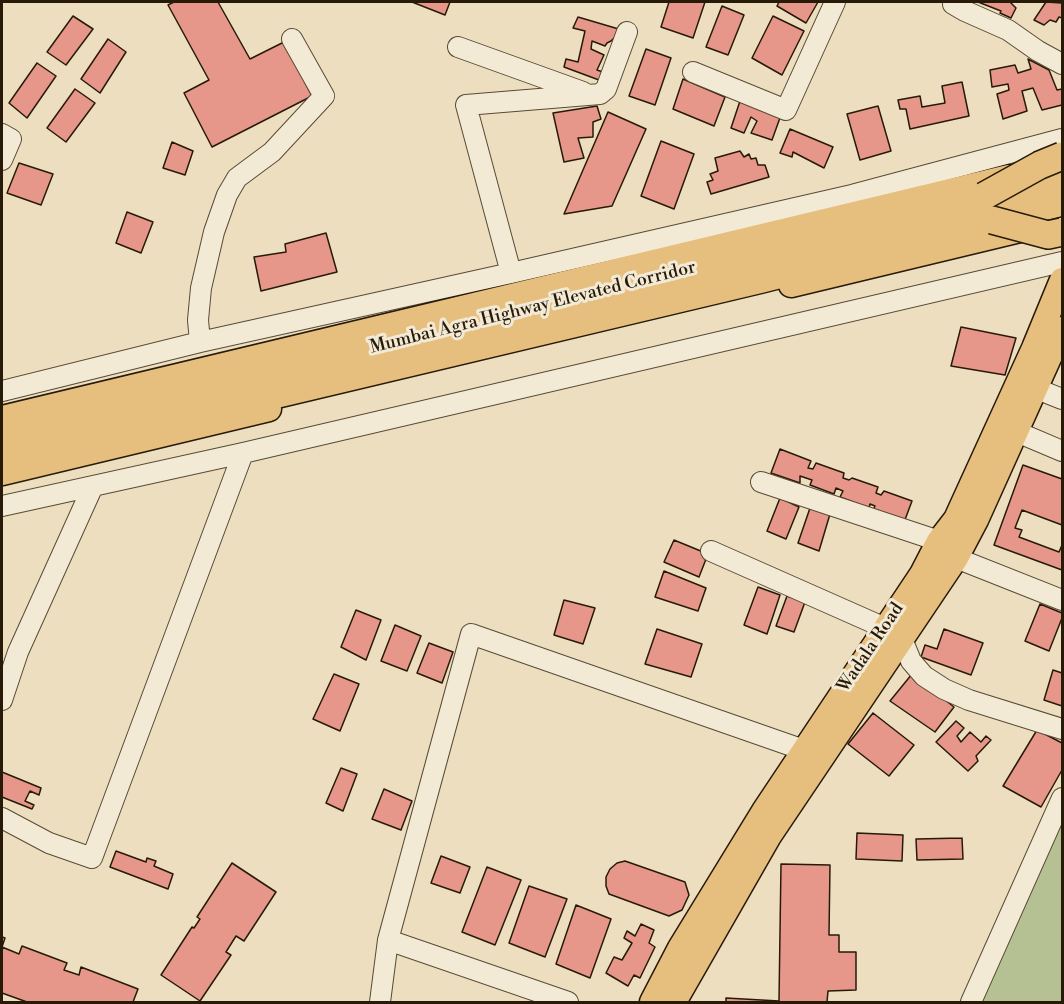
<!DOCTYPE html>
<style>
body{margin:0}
#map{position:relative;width:1064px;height:1004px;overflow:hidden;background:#ecdebe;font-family:"Libre Bodoni",serif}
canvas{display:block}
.frame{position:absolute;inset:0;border:3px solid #271a09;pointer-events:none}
</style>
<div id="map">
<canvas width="1064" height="1004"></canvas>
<div class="frame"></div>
</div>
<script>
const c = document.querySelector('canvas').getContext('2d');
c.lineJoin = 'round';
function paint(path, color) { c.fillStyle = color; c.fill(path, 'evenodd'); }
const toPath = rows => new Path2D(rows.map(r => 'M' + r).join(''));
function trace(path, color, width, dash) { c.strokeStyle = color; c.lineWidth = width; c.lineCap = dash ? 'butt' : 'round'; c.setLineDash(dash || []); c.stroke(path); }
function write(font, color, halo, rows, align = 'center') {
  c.font = font + ' "Libre Bodoni",serif'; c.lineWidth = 6; c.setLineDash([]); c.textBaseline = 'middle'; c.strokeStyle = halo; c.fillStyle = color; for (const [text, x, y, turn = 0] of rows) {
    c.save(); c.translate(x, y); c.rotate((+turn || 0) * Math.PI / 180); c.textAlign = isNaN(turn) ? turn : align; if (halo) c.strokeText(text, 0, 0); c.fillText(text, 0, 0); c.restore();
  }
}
const green = toPath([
 [1062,822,1062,1002,982,1002,983,999]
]);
const building = toPath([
 [174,2,218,2,250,59,284,42,312,96,212,147,184,93,209,80,168,5,174,2],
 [412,2,450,2,445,15,412,2],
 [669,2,705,2,693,38,661,27,669,2],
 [779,2,818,2,806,23,777,6,779,2],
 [978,2,1010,2,1016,8,1011,18,1000,13,1001,11,978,2],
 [1046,2,1062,3,1062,18,1059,17,1056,22,1050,20,1044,25,1034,20,1046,2],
 [722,6,744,15,728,55,706,47,722,6],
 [73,16,93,29,66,65,47,52,73,16],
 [773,16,804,31,782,75,752,58,773,16],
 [578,17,622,30,611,41,607,43,605,46,592,41,591,49,604,55,597,70,603,72,599,80,564,67,566,59,578,62,585,31,573,28,578,17],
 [108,39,126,52,100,93,81,79,108,39],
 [646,49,671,58,655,105,629,96,646,49],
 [1028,59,1049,70,1057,90,1062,89,1062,105,1042,110,1033,88,1022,91,1027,111,1003,119,997,94,1009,90,1008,84,992,87,990,70,1015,65,1018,73,1031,69,1028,59],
 [37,63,56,76,27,118,9,103,37,63],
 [683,79,725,97,714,126,673,109,683,79],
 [962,82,969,116,910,129,906,109,900,109,898,100,920,96,922,107,945,103,942,86,962,82],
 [75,89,95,103,66,142,47,128,75,89],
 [740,101,781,115,772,140,751,133,757,121,751,117,744,133,731,128,740,101],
 [597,106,601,119,593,122,593,137,578,138,584,158,564,162,553,113,597,106],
 [878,106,891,151,860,160,847,114,878,106],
 [608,112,646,129,612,206,564,214,608,112],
 [790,129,833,147,824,168,793,152,792,157,780,153,790,129],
 [661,141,694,154,674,209,641,196,661,141],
 [172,142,193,151,185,175,163,168,172,142],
 [740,151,744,157,749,154,751,159,756,158,758,165,765,165,769,177,711,194,707,182,713,180,710,174,718,171,715,158,740,151],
 [19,163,53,174,41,205,7,193,19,163],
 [127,212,153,222,141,253,116,243,127,212],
 [326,233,337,272,261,291,254,257,286,252,285,244,326,233],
 [961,327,1016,338,1005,375,951,366,961,327],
 [780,449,811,461,808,468,813,469,816,463,844,473,843,478,849,480,852,478,878,487,876,493,881,495,884,491,912,501,903,525,872,513,875,506,870,504,869,508,840,497,843,491,836,488,834,494,810,485,812,480,800,476,800,483,771,473,780,449],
 [1023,465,1062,479,1062,525,1022,510,1015,528,1022,530,1019,537,1059,552,1062,545,1062,570,994,545,1023,465],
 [780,498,799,507,786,539,767,531,780,498],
 [810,508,830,514,819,551,798,543,810,508],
 [674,540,708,554,699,577,664,562,674,540],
 [664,571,706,588,698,611,655,597,664,571],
 [758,587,780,595,767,634,744,625,758,587],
 [787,596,805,602,794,632,776,626,787,596],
 [564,600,595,608,583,644,554,635,564,600],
 [1040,604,1062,613,1062,618,1049,651,1025,641,1040,604],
 [356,610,381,620,366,660,341,647,356,610],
 [395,625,421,636,407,671,381,661,395,625],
 [657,629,702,644,691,677,645,664,657,629],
 [944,629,983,643,971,675,921,657,925,645,937,649,944,629],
 [429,643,453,652,442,683,417,673,429,643],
 [1053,670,1062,673,1062,706,1044,700,1053,670],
 [334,674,359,684,340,731,313,719,334,674],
 [912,674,954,707,935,732,890,701,912,674],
 [873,713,914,745,889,776,848,744,873,713],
 [956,721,964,728,957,736,961,742,970,732,981,742,986,736,991,740,976,756,978,761,968,771,936,742,956,721],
 [1037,730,1062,743,1062,770,1041,807,1003,786,1037,730],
 [341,768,357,774,343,811,326,803,341,768],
 [2,772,41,788,39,795,30,791,25,801,34,805,32,809,2,797,2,772],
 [384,789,412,801,401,830,372,819,384,789],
 [857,833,903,835,902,861,856,859,857,833],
 [962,838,963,859,917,860,916,839,962,838],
 [116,851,146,862,147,858,156,861,154,866,173,874,168,889,110,867,116,851],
 [441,856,470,867,460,893,431,883,441,856],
 [625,861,685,882,689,895,682,910,669,916,609,894,606,886,606,877,610,869,617,863,625,861],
 [232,863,276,892,244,941,236,936,226,952,231,955,200,1001,161,975,192,927,194,928,200,919,197,917,232,863],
 [781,864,830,865,829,935,839,935,839,952,856,952,856,990,828,991,827,1002,726,1002,726,998,779,1001,781,864],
 [487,867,521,880,495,945,462,932,487,867],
 [529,886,567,899,545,957,509,943,529,886],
 [576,905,611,919,590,978,556,964,576,905],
 [641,924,654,930,649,943,655,947,640,978,634,975,628,986,606,973,614,957,622,960,632,943,624,938,627,931,635,936,641,924],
 [2,937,5,938,2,947,19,954,22,946,67,963,64,970,79,975,81,967,138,989,133,1002,27,1002,2,993,2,937]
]);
const minor = toPath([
 [953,2,953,4,965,11,1008,30,1038,51,1062,64],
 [458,47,583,92],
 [693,72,786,110,835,2],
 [2,134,11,139,2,160],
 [511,273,466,105,600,94,606,89,627,32],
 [200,342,198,320,201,288,214,232,227,195,237,178,272,152,324,96,292,39],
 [1037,389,1062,399],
 [2,391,200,342,511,273,852,195,1062,139],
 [1017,432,1062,451],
 [761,482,939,541],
 [2,506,243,453,1062,262],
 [711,551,885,628],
 [956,558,1062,600],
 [902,639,911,661,924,676,944,689,969,700,1062,729],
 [2,700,18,652,93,486],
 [2,818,49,843,92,858,243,453],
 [388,940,568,1002],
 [380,1002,388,940,471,634,818,755],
 [971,1002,1062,798]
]);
const major = toPath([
 [791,285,1028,228],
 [2,418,1009,177],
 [2,473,269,409],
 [652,1002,680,948,764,811,922,574,939,541,956,519,1034,348,1062,280],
 [674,1002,769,836,956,558,976,520,1062,329]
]);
const highway = toPath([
 [2,433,401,342,1062,177],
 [2,456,282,393,762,279,1062,202]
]);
const highwayBridge = toPath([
 [984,196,1040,165,1062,156],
 [992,220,1048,235,1062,232]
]);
const streetNames = [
 ["Mumbai Agra Highway Elevated Corridor",533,308,-14],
 ["Wadala Road",871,648,-56]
];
paint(green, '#b6c193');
paint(building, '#e6978a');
trace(building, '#271a09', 1.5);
trace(minor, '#584b36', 22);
trace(major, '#271a09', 27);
trace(highway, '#271a09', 30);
trace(minor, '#f3ead5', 20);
trace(major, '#e6bf7f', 24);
trace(highway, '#e6bf7f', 27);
trace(highwayBridge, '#271a09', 30, []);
trace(highwayBridge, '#e6bf7f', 27);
write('18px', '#271a09', '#f3ead5', streetNames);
</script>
